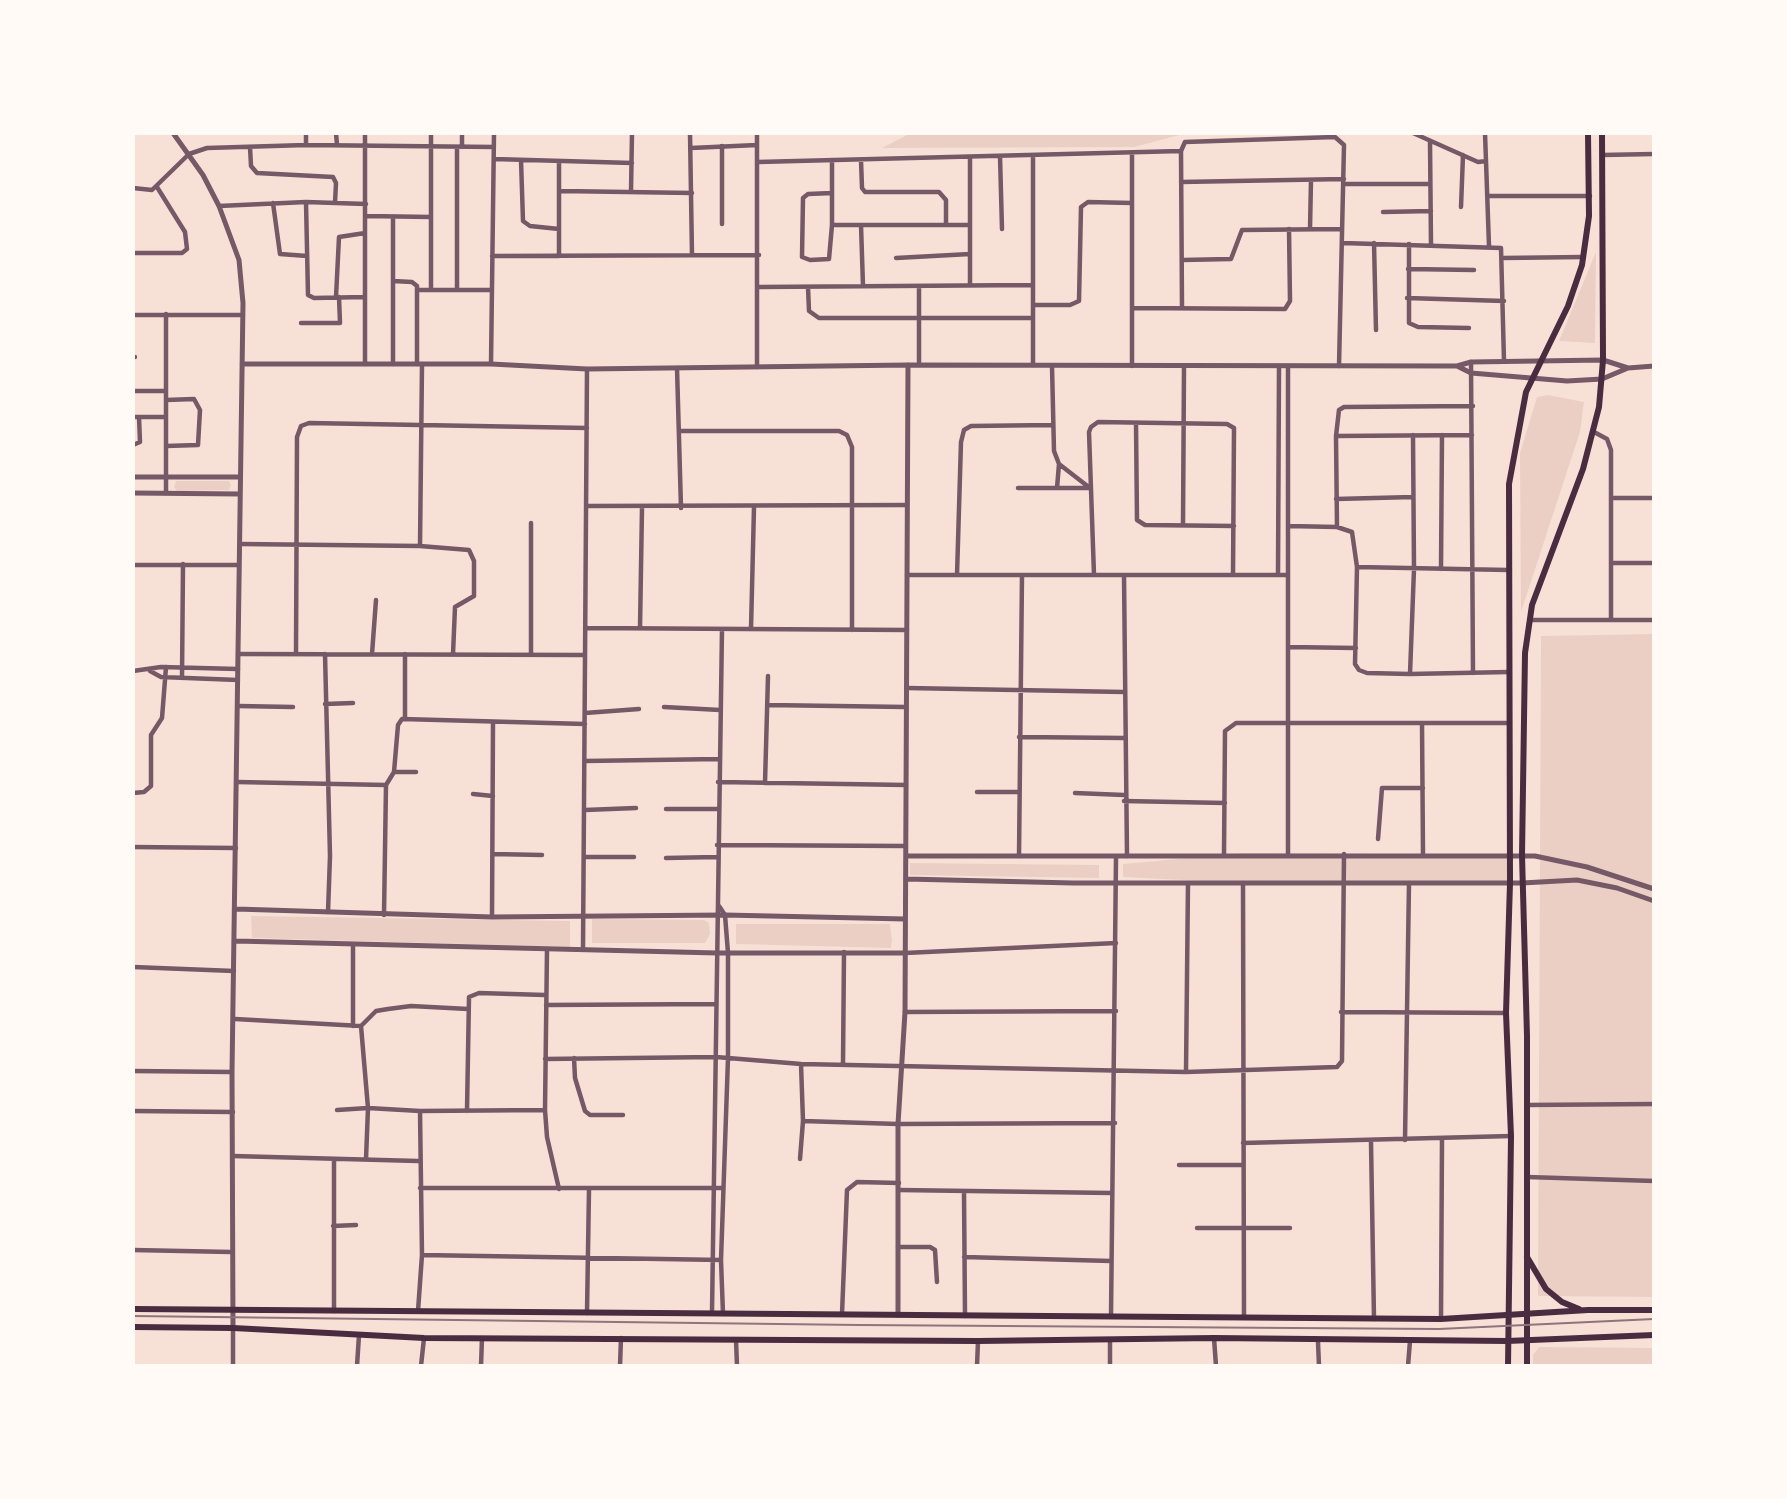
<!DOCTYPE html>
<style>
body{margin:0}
#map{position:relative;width:1787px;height:1499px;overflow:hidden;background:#f7e1d7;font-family:"Fira Sans Condensed",sans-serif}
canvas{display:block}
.frame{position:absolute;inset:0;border:135px solid #fffaf5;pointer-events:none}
</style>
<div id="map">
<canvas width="1787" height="1499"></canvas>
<div class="frame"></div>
</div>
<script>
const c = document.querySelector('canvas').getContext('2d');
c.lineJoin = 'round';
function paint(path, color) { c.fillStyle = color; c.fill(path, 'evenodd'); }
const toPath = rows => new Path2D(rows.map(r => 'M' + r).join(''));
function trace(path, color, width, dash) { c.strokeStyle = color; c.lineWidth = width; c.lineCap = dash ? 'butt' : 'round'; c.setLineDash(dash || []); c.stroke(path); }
const green = toPath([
 [911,133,1187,133,1134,147,882,148],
 [1596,252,1595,343,1559,341],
 [1548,395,1584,402,1580,432,1521,612,1520,453,1537,397],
 [176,481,229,481,231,485,229,490,177,491,174,487],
 [1654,634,1654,1297,1538,1296,1541,636],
 [1245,853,1510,855,1510,883,1243,883,1123,877,1123,864],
 [910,863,1099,865,1099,878,910,875],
 [251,916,570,921,570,947,252,938],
 [592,919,704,920,709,923,710,934,705,943,592,943],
 [736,924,890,924,892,941,891,948,736,944],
 [1539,1347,1654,1348,1654,1366,1533,1366,1533,1355]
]);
const minor = toPath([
 [306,133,306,145],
 [336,133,337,145],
 [365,133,365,364],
 [690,133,692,255],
 [1413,133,1478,162,1486,161],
 [1485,133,1489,246],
 [1430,142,1431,245],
 [250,147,251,166,257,173,333,177,336,183,335,203],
 [462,147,462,133],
 [691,148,757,145],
 [1602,155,1654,154],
 [1000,156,1002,229],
 [970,157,970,285],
 [494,159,632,163],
 [521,160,523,221,530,226,559,229],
 [832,160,832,225,970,225],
 [861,160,862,188,865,192,939,192,946,200,946,225],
 [758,162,1181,151],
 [1181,182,1344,179],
 [1344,184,1430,184],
 [133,188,152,190,189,154,207,148,306,145,494,147],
 [561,191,692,193],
 [631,192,632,133],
 [832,193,808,194,803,198,802,257,810,260,829,259,832,225],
 [1489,196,1590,196],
 [306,202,308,295,314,298,365,297],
 [273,203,280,254,307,256],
 [219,206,306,202,366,204],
 [1461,207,1463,155],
 [1383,212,1431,211],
 [366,216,431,217],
 [393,217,393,364],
 [722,224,722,146],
 [861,225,863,286],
 [1310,229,1311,180],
 [1343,243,1501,248,1504,361],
 [1374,243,1376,330],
 [1409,244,1409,323,1418,327,1469,328],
 [133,253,182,253,187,249,185,232,157,187],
 [492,256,759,255],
 [559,256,559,161],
 [896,258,970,254],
 [1503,258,1583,257],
 [1182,260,1231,259,1242,230,1342,229],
 [1408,269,1474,270],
 [393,281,412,282,417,286,417,364],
 [919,286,919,365],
 [759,287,1033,285],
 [808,287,809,311,819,318,1033,318],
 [417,290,492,290],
 [431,290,431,133],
 [457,290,457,147],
 [336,297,339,237,365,233],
 [1407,298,1504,301],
 [1033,305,1070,305,1079,301,1081,207,1088,202,1132,203],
 [1132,308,1285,309,1290,301,1289,229],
 [1182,308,1181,151,1185,142,1335,137,1344,145,1339,366],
 [133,315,243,315],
 [301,323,340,323,339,297],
 [133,357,135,357],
 [1471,362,1473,673],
 [491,364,494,133],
 [1033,365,1033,155],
 [1052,366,1054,451,1059,464,1090,488],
 [1132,366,1132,153],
 [757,367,757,133],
 [677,368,681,508],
 [133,391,166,391],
 [166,400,194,399,200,410,198,445,166,446],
 [133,417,166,417],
 [1136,423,1137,520,1145,525,1234,526],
 [679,431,839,431,847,435,852,447,852,630],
 [1594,432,1607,439,1611,450,1611,620],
 [1336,436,1472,435],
 [133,445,140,442,139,417],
 [1018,488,1089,488],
 [1057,488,1059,464],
 [166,493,166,314],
 [1612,498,1654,498],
 [1336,499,1413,497],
 [588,506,907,505],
 [1183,525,1184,366],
 [1288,526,1337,527,1352,532,1357,567,1355,664,1359,670,1367,673,1410,674,1509,672],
 [1337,527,1336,436,1339,410,1344,407,1473,406],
 [240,544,420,546,469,550,474,561,474,596,455,607,453,654],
 [420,546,422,364],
 [1612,563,1654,563],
 [133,565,239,565],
 [1357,567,1508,570],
 [1441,569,1442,435],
 [907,575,1288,575],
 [957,575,961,442,964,430,971,426,1052,425],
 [1094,575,1089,432,1091,427,1098,422,1227,424,1234,428,1233,575],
 [1124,575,1127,856],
 [1278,575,1279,366],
 [1530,620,1654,620],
 [585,628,907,630],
 [640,628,642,508],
 [751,629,754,507],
 [1288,647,1356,648],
 [238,654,584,655],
 [296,654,297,437,301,426,309,423,587,428],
 [325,654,330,856,328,912],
 [372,654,376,600],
 [405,654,405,719],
 [531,654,531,523],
 [133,671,161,667,238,669],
 [150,671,161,677,238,680],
 [1410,674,1414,569,1413,435],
 [182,678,183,564],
 [907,688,1124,692],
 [325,704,353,703],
 [767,705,906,707],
 [238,706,293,707],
 [664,707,720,710],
 [585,713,639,709],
 [1422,723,1423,855],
 [1019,737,1124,738],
 [585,761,719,759],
 [394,772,416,772],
 [237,782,386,785],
 [718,782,906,785],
 [765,783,768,676],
 [977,792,1019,792],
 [133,793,144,792,151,786,151,735,162,718,166,667],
 [1075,793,1124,795],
 [473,794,493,796],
 [1124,801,1225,803],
 [666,809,718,809],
 [585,810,636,808],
 [1378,839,1382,788,1423,788],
 [717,845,905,846],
 [133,847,236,848],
 [493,854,542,855],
 [1224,854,1225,731,1236,723,1510,723],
 [1288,854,1288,366],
 [1019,856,1022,575],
 [584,857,634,857],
 [666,858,717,857],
 [1243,883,1244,1316],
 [719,906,725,915,728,953,728,1058,721,1260,723,1314],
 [384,915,386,785,394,772,398,725,402,719,585,724],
 [492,917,493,722],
 [547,949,545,1110,547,1137,559,1189],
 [583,949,587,369],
 [905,953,1116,943],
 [133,967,234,971],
 [546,1005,716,1004],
 [905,1012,1116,1011],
 [1341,1012,1506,1013],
 [235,1019,361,1026],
 [353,1026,353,946],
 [574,1058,575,1078,585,1111,590,1115,623,1115],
 [545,1059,716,1057,801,1064,1186,1072,1337,1067,1342,1061,1344,854],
 [843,1064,844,952],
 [133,1071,232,1072],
 [1186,1072,1188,883],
 [1527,1105,1654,1104],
 [337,1110,368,1108,420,1111,545,1110],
 [133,1111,233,1112],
 [467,1111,469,997,479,993,545,995],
 [803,1121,898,1124,1115,1123],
 [1405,1140,1409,883],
 [1371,1142,1374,1319],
 [1243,1143,1511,1136],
 [233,1156,418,1161],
 [366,1159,368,1108,361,1026,376,1011,388,1009,411,1006,468,1009],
 [800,1159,803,1121,801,1064],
 [1179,1165,1243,1165],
 [1527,1177,1654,1181],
 [420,1188,723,1188],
 [899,1190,1112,1193],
 [964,1193,965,1316],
 [333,1226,356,1225],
 [1197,1228,1290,1228],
 [898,1247,930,1247,935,1250,937,1282],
 [133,1250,231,1252],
 [422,1255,721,1260],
 [964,1257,1111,1261],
 [334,1311,334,1160],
 [418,1311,422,1255,420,1111],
 [587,1313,589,1189],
 [712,1313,722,629],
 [842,1314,847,1190,857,1182,899,1183],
 [1111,1316,1116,857],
 [1441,1319,1442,1138],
 [1214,1338,1216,1366],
 [736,1340,737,1366],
 [1110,1340,1110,1366],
 [1318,1342,1319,1366],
 [233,1366,233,1328],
 [357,1366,359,1335],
 [421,1366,424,1338],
 [481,1366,482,1338],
 [620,1366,621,1338],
 [977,1366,978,1341],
 [1408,1366,1410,1341]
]);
const tertiary = toPath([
 [173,133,203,175,219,206,239,260,243,303,232,1072,233,1328],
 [242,364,491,364,587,369,908,365,1457,366,1471,362,1603,360,1628,368],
 [1457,366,1471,373,1567,381,1602,379,1628,368,1654,366],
 [133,477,240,477],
 [133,493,240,494],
 [906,856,1535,856,1587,867,1654,889],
 [906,879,1073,883,1522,883,1577,880,1617,888,1654,901],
 [236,909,492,917,725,915,905,919],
 [236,941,717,953,905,953],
 [898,1315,898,1124,905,1012,908,365]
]);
const secondary = toPath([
 [1508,1366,1511,1136,1506,1013,1510,883,1509,484,1526,392,1568,306,1582,265,1589,216,1588,133],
 [1527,1366,1527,1036,1522,855,1525,653,1532,605,1583,469,1599,407,1603,360,1602,133]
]);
const primary = toPath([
 [1527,1257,1546,1289,1562,1302,1579,1309],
 [133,1309,1441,1319,1588,1310,1654,1310],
 [133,1327,233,1328,424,1338,978,1341,1214,1338,1507,1341,1654,1335]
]);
const tram = toPath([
 [133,1316,859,1325,1439,1329,1654,1319]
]);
paint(green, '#ebcfc5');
trace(minor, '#755966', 4.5);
trace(tertiary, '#755966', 5);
trace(secondary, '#4a2c40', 6);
trace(primary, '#4a2c40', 6);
trace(tram, '#8f747c', 2);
</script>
